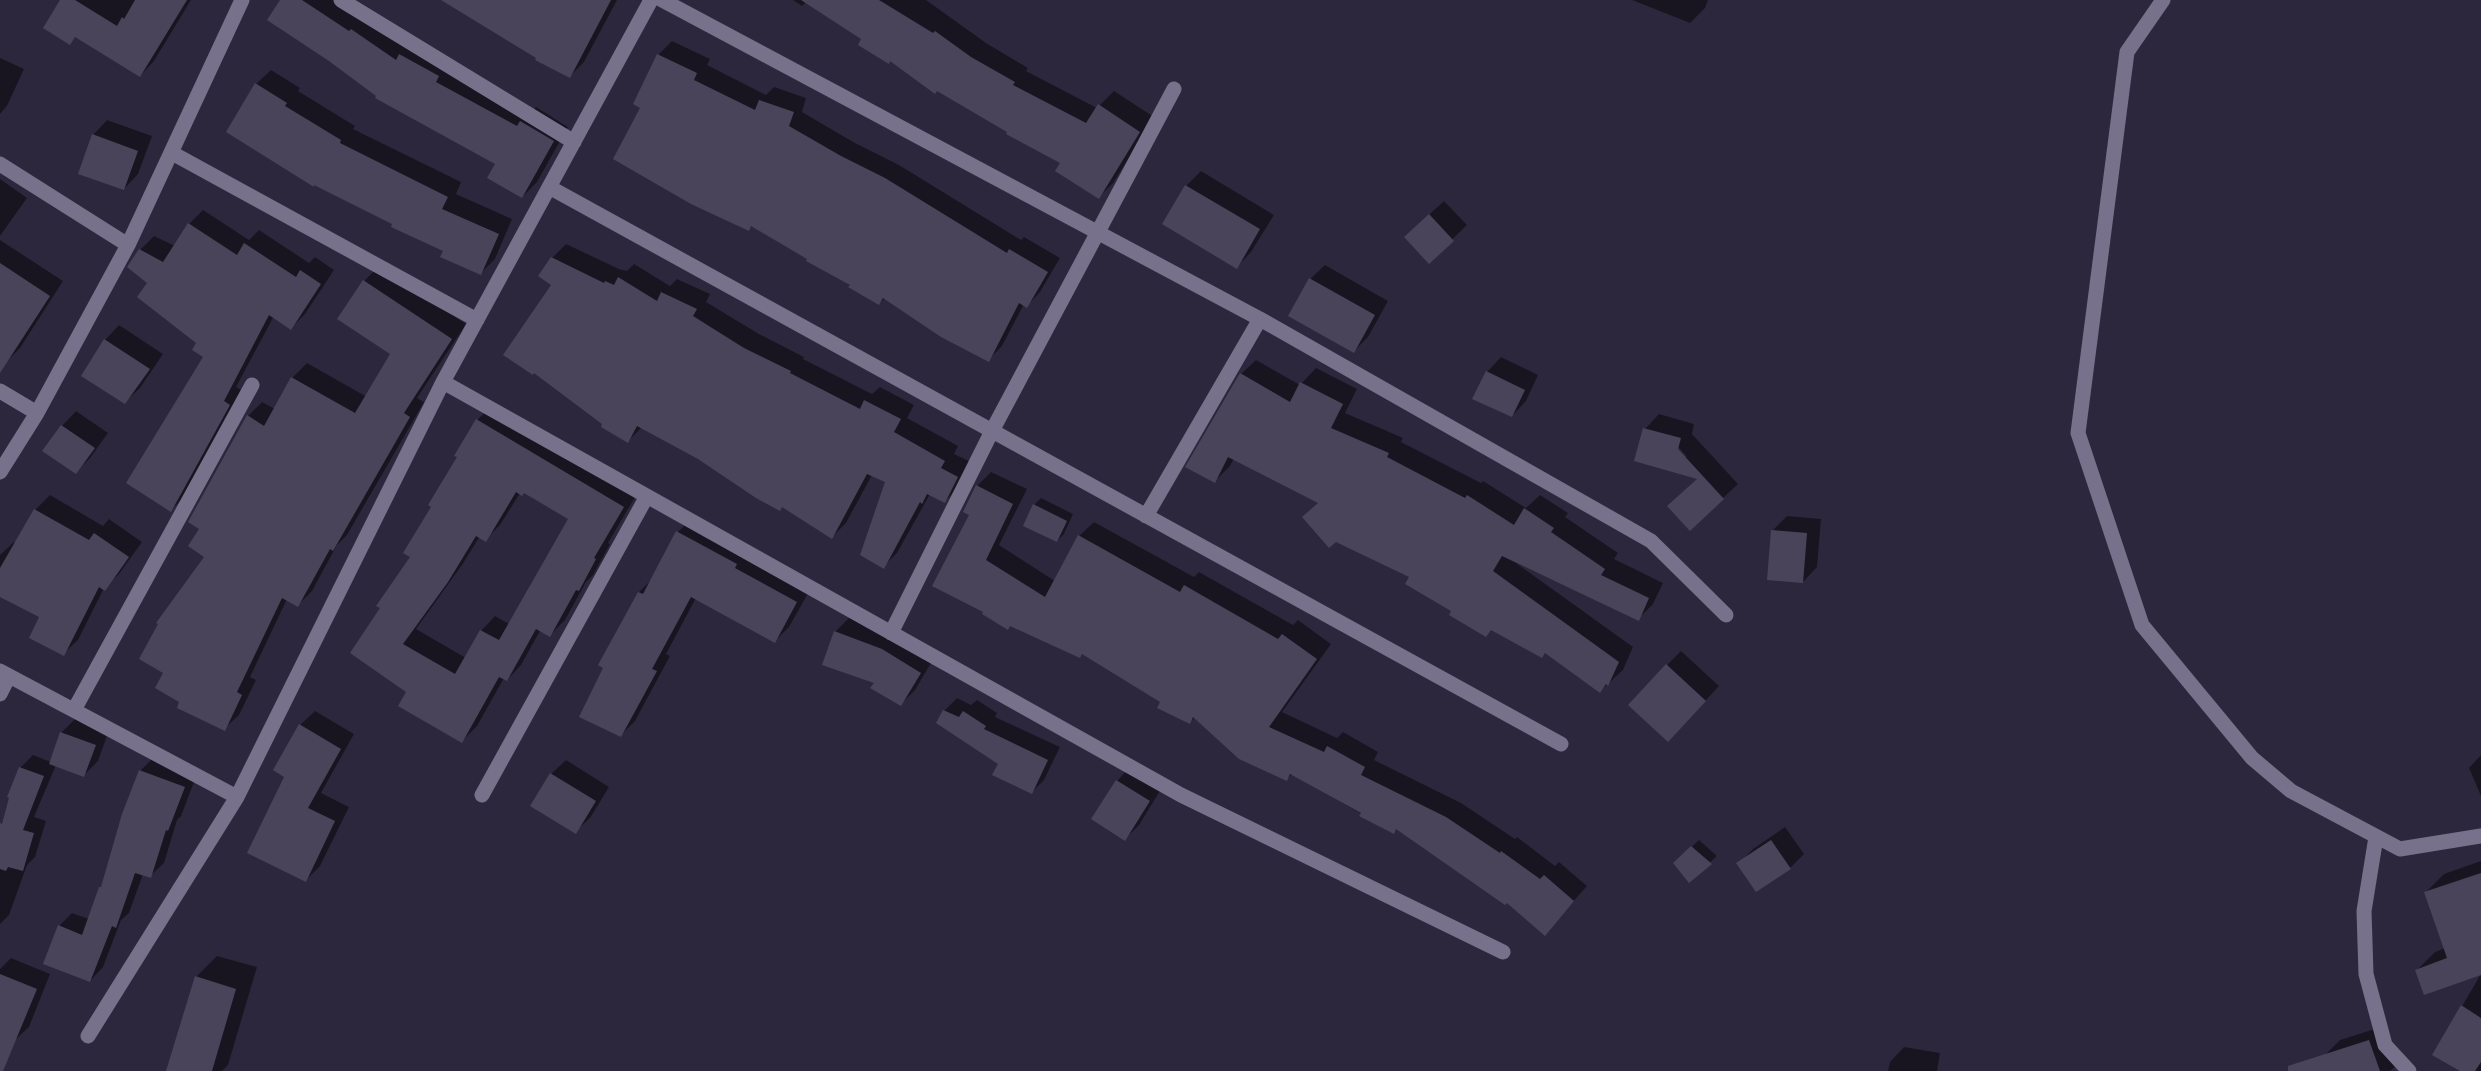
<!DOCTYPE html>
<style>
body{margin:0}
canvas{display:block;background:#2d273d}
</style>
<canvas width="2481" height="1071"></canvas>
<script>
const c = document.querySelector('canvas').getContext('2d');
c.lineJoin = 'round';
function paint(path, color) { c.fillStyle = color; c.fill(path, 'evenodd'); }
const toPath = rows => new Path2D(rows.map(r => 'M' + r).join(''));
function trace(path, color, width, dash) { c.strokeStyle = color; c.lineWidth = width; c.lineCap = dash ? 'butt' : 'round'; c.setLineDash(dash || []); c.stroke(path); }
const shadow = toPath([
 [62,0,191,0,154,61,140,76,76,36,70,43],
 [282,0,338,0,531,112,536,107,568,127,537,182,523,196,497,164,378,95],
 [442,0,617,0,584,62,570,76],
 [793,0,926,0,986,43,1028,68,1026,71,1097,108,1114,91,1154,117,1113,183,1099,197,1062,162,1009,132,806,2,802,6],
 [1632,0,1708,0,1705,8,1690,23],
 [672,41,710,59,707,65,766,95,774,87,806,98,802,112,855,143,899,165,1021,240,1024,237,1060,258,1040,292,1027,306,1024,304,1002,346,988,360,885,298,879,304,852,284,752,225,749,229,642,107,658,55],
 [0,58,24,69,7,106,0,114],
 [271,70,300,88,298,91,355,126,353,129,461,182,456,194,512,219,495,259,480,274,445,250,394,224,256,84],
 [107,120,152,136,138,174,124,189,93,135],
 [1201,171,1274,215,1251,252,1237,267,1164,223,1186,186],
 [0,179,27,198,0,236],
 [1444,201,1467,225,1429,262,1420,223],
 [203,210,249,240,259,230,309,263,315,257,334,270,305,314,291,328,274,316,236,387,243,391,185,496,171,510,205,357,198,342,149,283,140,250,154,236,175,246,189,224],
 [0,240,63,281,20,348,6,362,0,358],
 [566,244,619,269,627,271,634,264,670,286,677,279,710,294,706,302,759,334,804,357,803,359,872,394,880,387,914,405,907,418,958,446,954,454,971,462,959,487,945,501,930,494,897,553,883,567,887,481,872,475,846,523,832,537,783,505,642,427,628,441,553,285,552,258],
 [1325,265,1388,301,1368,337,1354,351,1310,279],
 [378,267,466,324,417,398,424,402,347,535,337,545,312,591,298,605,287,599,250,677,256,680,239,715,224,729,181,702,165,673,206,557,201,529,248,416,262,402,275,409,292,378,307,363,367,397,392,354,364,281],
 [119,325,163,354,140,388,125,402,105,340],
 [1501,357,1538,375,1526,401,1512,416,1487,372],
 [1256,360,1300,385,1316,368,1357,389,1345,413,1403,438,1401,442,1481,483,1483,481,1526,508,1540,495,1568,513,1565,517,1618,553,1614,559,1663,583,1653,604,1638,619,1516,563,1633,647,1623,670,1600,691,1546,652,1542,656,1492,629,1486,635,1411,576,1335,540,1320,502,1234,458,1230,466,1215,481,1241,374],
 [492,406,638,492,608,543,610,544,593,575,586,582,565,620,550,635,541,629,521,665,507,680,504,678,477,726,462,741,408,692,382,608,412,557,433,507,477,420],
 [524,492,570,519,509,624,495,616,481,631,466,658,416,629,462,565,480,536,485,540,500,525,520,493],
 [76,411,108,433,90,458,76,472,62,426],
 [1659,414,1694,424,1692,434,1738,484,1690,529,1699,478,1645,429],
 [1674,442,1687,457,1683,457,1672,444],
 [991,472,1027,489,999,545,1055,581,1079,536,1094,522,1194,577,1199,572,1293,625,1298,620,1331,644,1282,712,1337,738,1343,732,1378,752,1374,760,1461,803,1515,839,1517,837,1555,866,1559,862,1587,886,1545,933,1507,901,1397,828,1393,832,1292,774,1287,779,1195,717,1189,723,1162,702,1084,653,1080,656,1011,624,1008,628,971,514,977,486],
 [50,495,103,526,109,519,142,542,119,574,104,588,78,640,63,654,41,617,0,595,0,555,14,542,16,543,35,510],
 [1041,498,1073,514,1064,534,1057,541,1034,505],
 [1787,516,1821,519,1817,567,1803,582,1773,530],
 [692,518,811,588,789,627,775,641,696,598,666,654,670,656,635,721,621,735,639,592,652,579,678,532],
 [849,618,934,658,915,690,901,704,876,682,835,632],
 [1681,651,1719,686,1683,725,1667,665],
 [957,698,971,705,977,700,997,713,995,717,1060,747,1044,780,1032,792,944,711],
 [315,711,354,734,321,793,349,807,320,866,306,880,286,776,300,725],
 [76,718,109,730,98,761,83,776,56,765,34,817,46,821,35,857,27,865,9,915,0,924,0,835,11,797,9,796,21,767,33,755,51,762,62,732],
 [2481,755,2481,796,2469,768],
 [154,757,197,774,181,816,177,820,164,863,150,876,143,874,129,913,121,920,103,967,90,981,59,926,72,913,89,919,100,887,104,884,140,771],
 [566,760,609,787,590,818,575,832,551,774],
 [1131,766,1163,786,1139,825,1125,839,1093,819,1117,781],
 [1785,827,1804,854,1790,868,1738,864,1753,849],
 [1699,840,1717,856,1689,881,1675,863],
 [2481,861,2481,1071,2463,1071,2434,1054,2481,974,2417,970,2435,952,2445,948,2425,893,2444,874],
 [217,956,257,967,228,1065,222,1071,168,1071,196,977],
 [11,958,50,974,29,1027,14,1041,0,1035,0,969],
 [2384,1026,2397,1065,2390,1071,2331,1071,2326,1054,2340,1040],
 [1904,1047,1940,1053,1937,1071,1888,1071,1890,1062]
]);
const building = toPath([
 [60,0,75,0,117,26,122,17,124,19,135,0,187,0,140,77,75,37,70,45,43,28],
 [280,0,302,0,349,31,351,29,396,60,399,54,439,76,436,82,517,126,520,121,554,141,522,198,487,178,495,164,375,98,376,96,329,61,267,20],
 [441,0,611,0,570,78,535,60,536,58],
 [801,0,879,0,933,33,935,31,971,57,1015,82,1013,85,1086,123,1098,104,1140,132,1099,199,1055,171,1060,163,1006,134,1007,132,937,91,935,94,890,61,889,64,858,45,861,39],
 [657,54,697,73,694,80,755,110,759,100,794,112,789,126,841,156,885,178,1007,253,1009,249,1048,272,1027,308,1019,303,989,362,941,337,883,298,879,305,848,287,850,285,806,261,807,259,751,226,749,231,691,204,613,159,640,108,633,104],
 [255,83,287,103,285,106,341,140,340,143,448,197,442,209,499,234,481,275,440,257,443,251,391,227,392,224,314,185,314,187,226,132],
 [92,134,138,151,124,190,78,174],
 [1185,185,1260,229,1237,269,1162,224],
 [1429,214,1454,241,1429,264,1404,237],
 [188,223,237,255,244,243,296,277,300,270,321,284,291,330,269,315,224,401,230,405,171,512,126,483,203,357,192,350,196,343,137,297,147,283,127,267,139,249,163,262],
 [551,257,604,283,605,281,614,285,618,277,657,301,661,292,697,309,693,316,744,348,791,371,790,373,860,409,864,400,901,419,894,432,945,461,941,468,958,477,945,503,927,494,922,504,920,502,884,569,860,555,885,482,867,474,832,539,782,507,780,511,756,498,698,459,637,426,628,443,601,427,602,424,534,373,533,375,503,355,551,285,538,276],
 [0,263,50,296,0,373],
 [1309,278,1375,315,1354,353,1288,316],
 [363,280,452,339,404,413,410,417,333,551,330,549,298,607,282,598,237,692,242,695,225,731,177,708,179,702,155,688,163,673,139,659,158,624,156,623,204,557,188,546,199,529,188,522,247,415,264,426,291,377,355,413,390,354,337,319],
 [104,339,150,369,125,404,81,376],
 [1486,371,1525,390,1512,417,1472,399],
 [1240,373,1290,402,1300,382,1343,404,1331,428,1389,453,1387,457,1465,498,1467,495,1514,525,1524,508,1554,528,1551,532,1605,569,1601,575,1649,598,1639,621,1502,556,1493,571,1619,662,1608,686,1606,684,1600,693,1545,653,1542,658,1491,630,1486,637,1449,615,1451,611,1405,584,1409,577,1336,542,1329,548,1302,517,1318,503,1228,457,1215,483,1185,467],
 [476,419,624,507,594,558,596,559,579,591,576,590,550,637,536,629,507,681,499,677,462,743,398,706,406,692,350,653,380,608,376,606,410,557,403,553,431,507,428,505,457,457,454,456],
 [516,492,522,496,524,493,568,519,499,640,480,630,455,674,403,644,448,582,476,536,486,542],
 [61,425,95,448,76,474,42,451],
 [1643,428,1681,438,1678,449,1724,499,1690,531,1667,506,1697,479,1634,461],
 [976,485,1013,504,986,560,1045,597,1078,535,1180,592,1184,585,1278,639,1282,634,1317,659,1269,727,1324,752,1327,746,1365,767,1361,775,1446,817,1500,853,1501,851,1540,879,1544,875,1574,901,1545,936,1507,903,1505,905,1396,829,1394,834,1359,816,1361,813,1290,774,1287,781,1239,759,1193,717,1190,724,1157,708,1160,702,1082,654,1080,658,1010,626,1008,630,982,614,983,612,932,586,969,515,963,512],
 [1033,504,1067,521,1057,542,1023,526],
 [34,509,89,540,94,533,129,557,105,591,99,587,64,656,29,638,39,617,0,597,0,568],
 [1771,530,1807,533,1803,583,1767,580],
 [676,531,737,564,735,568,797,602,775,643,691,597,652,669,657,671,621,737,579,717,603,668,598,665,638,592,643,594],
 [834,631,882,649,921,673,901,706,870,688,874,683,822,665],
 [1666,664,1706,701,1668,742,1628,705],
 [943,710,959,717,963,711,986,726,984,729,1048,760,1032,794,992,775,998,764,936,723],
 [299,724,341,749,308,808,335,821,306,882,247,853,284,777,273,770],
 [60,732,96,745,84,777,49,764],
 [19,767,44,776,23,830,34,833,23,871,8,867,6,871,0,869,0,823,2,824,9,798,7,797],
 [139,770,185,787,168,831,166,830,151,878,135,873,116,928,112,926,90,982,43,964,58,925,82,935,99,887,101,887,122,814],
 [550,773,596,801,576,834,530,806],
 [1116,780,1150,801,1125,841,1091,819],
 [1771,840,1791,869,1756,892,1736,863],
 [1691,846,1712,864,1689,883,1673,863],
 [2481,873,2481,975,2424,995,2415,970,2447,958,2424,892],
 [0,974,37,989,3,1071,0,1071],
 [195,976,236,989,212,1071,166,1071],
 [2461,1005,2481,1018,2481,1062,2475,1071,2460,1071,2432,1055],
 [2369,1040,2380,1071,2288,1071,2288,1066]
]);
const street = toPath([
 [341,0,574,142],
 [662,0,1260,319,1651,541,1726,615],
 [2163,0,2127,52,2078,433,2142,625,2252,758,2291,791,2400,849,2481,836],
 [172,153,477,320],
 [0,164,128,245],
 [549,187,1561,744],
 [443,382,1181,795,1503,952],
 [0,391,37,413],
 [0,472,37,413,128,245,242,0],
 [1146,516,1260,319],
 [891,633,992,431,1174,89],
 [0,671,237,797],
 [0,694,9,676],
 [74,710,252,385],
 [482,795,647,496],
 [2376,837,2364,911,2366,974,2385,1045,2409,1071],
 [88,1036,237,797,443,382,651,0]
]);
paint(shadow, '#0007');
paint(building, '#4a445b');
trace(street, '#77718b', 15);
</script>
